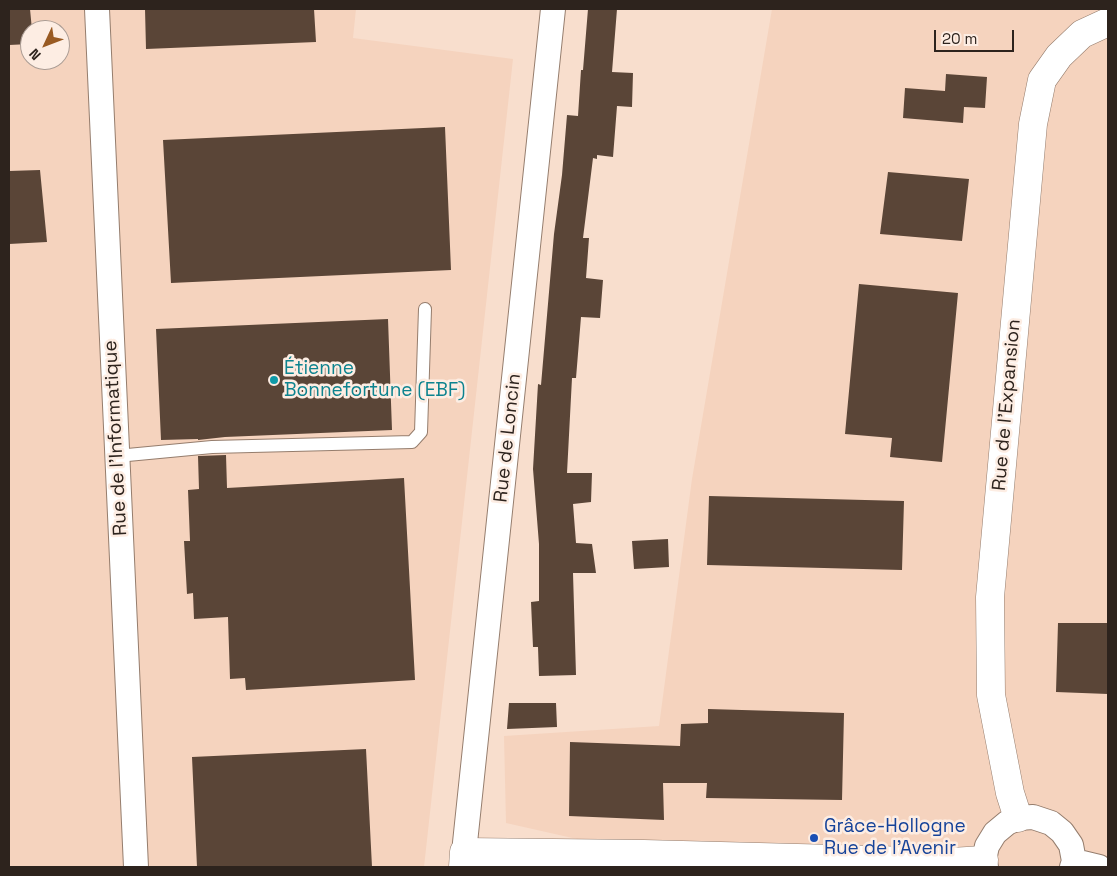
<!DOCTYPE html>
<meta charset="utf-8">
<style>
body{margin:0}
#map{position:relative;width:1117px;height:876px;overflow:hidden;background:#f8decd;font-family:"Space Grotesk",sans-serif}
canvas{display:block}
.frame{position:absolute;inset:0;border:10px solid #2d231d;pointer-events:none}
.north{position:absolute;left:20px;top:20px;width:50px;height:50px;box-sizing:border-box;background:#fdede3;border:1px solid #aa9c94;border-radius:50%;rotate:227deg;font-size:14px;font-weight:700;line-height:20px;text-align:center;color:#2d231d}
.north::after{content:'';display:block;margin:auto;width:18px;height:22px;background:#995a22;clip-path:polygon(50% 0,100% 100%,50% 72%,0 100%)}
.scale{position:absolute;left:934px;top:30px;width:80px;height:22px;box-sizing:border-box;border:2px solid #2d231d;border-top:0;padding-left:6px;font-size:15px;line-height:18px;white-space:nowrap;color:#2d231d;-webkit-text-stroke:4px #fdede3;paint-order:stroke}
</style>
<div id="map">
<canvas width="1117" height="876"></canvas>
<div class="frame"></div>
<div class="north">N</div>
<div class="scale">20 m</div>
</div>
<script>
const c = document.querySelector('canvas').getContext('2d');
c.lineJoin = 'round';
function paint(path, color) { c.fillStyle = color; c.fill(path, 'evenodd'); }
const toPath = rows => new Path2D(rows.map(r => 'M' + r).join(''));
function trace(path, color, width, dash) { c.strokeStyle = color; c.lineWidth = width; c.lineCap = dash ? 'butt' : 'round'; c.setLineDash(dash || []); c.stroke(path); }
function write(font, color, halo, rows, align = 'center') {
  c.font = font + ' "Space Grotesk",sans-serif'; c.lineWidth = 5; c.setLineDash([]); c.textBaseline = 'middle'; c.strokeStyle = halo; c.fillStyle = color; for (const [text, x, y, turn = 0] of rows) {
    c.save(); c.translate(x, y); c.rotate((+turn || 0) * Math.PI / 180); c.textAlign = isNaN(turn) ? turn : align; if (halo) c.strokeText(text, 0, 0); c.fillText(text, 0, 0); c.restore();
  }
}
const built = toPath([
 [9,9,356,9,353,38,513,59,424,867,9,867],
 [30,30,60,30,60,60,30,60],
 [772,9,1108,9,1108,867,629,867,630,851,506,823,504,736,659,726,692,479]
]);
const building = toPath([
 [9,9,30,9,32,30,30,30,30,44,9,45],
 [145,9,314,9,316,42,146,49],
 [588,9,617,9,612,72,633,73,632,107,617,106,613,157,597,155,597,159,593,158,583,238,589,238,586,278,603,280,600,318,581,317,576,378,572,378,567,473,592,473,591,502,573,504,576,543,592,544,596,573,573,573,576,675,539,676,538,647,533,647,531,602,539,601,539,544,533,469,538,384,541,385,554,234,562,175,567,115,578,116,581,70,583,70],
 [946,74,987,77,985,108,964,107,963,123,903,118,905,88,945,91],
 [445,127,451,270,171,283,163,140],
 [40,170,47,242,9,244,9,171],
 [888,172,969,179,962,241,880,234],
 [859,284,958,293,942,462,890,457,892,438,845,434],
 [388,319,392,430,225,437,198,440,198,439,161,440,156,329],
 [226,455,227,488,404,478,415,680,246,690,245,678,230,679,228,617,194,619,193,593,187,594,184,541,190,541,188,490,199,489,198,456],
 [709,496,904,501,902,570,707,565],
 [668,539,669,567,634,569,632,541],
 [1058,623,1108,623,1108,694,1056,692],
 [509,703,556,703,557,727,507,729],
 [708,709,844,713,842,800,706,798,707,783,663,783,664,820,569,816,570,742,680,746,681,724,708,723],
 [366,749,372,867,197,867,192,757]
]);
const lane = toPath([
 [117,456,212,447,412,442,421,432,425,309]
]);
const street = toPath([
 [97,9,136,867],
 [464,852,553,9],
 [1074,861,1099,867],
 [986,867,984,860,987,846,995,833,1007,823,1018,818,1033,817,1051,823,1062,832,1071,845,1074,861,1072,867]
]);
const secondary = toPath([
 [1018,818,1010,793,991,695,990,597,1033,124,1042,80,1059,56,1082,34,1108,22],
 [463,867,464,852,644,854,951,862,984,860]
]);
const markers = [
 [274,380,5,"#0f9aa8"],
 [814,838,5,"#1a4fb4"]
];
const cultureNames = [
 ["Étienne",284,369],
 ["Bonnefortune (EBF)",284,391]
];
const streetNames = [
 ["Rue de l'Expansion",1007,405,-85],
 ["Rue de l'Informatique",116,438,-93],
 ["Rue de Loncin",508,438,-84]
];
const transitNames = [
 ["Grâce-Hollogne",824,827],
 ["Rue de l'Avenir",824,849]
];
paint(built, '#f5d3be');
paint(building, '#5a4537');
trace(lane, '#957d6d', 14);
trace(street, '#957d6d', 26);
trace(secondary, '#957d6d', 29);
trace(lane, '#fff', 12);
trace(street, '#fff', 24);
trace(secondary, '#fff', 28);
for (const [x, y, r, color] of markers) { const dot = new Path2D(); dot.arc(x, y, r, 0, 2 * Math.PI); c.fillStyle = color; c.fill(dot); trace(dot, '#fdede3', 2); }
write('19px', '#0d838f', '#fdede3', cultureNames, 'left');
write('19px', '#2d231d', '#fdede3', streetNames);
write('19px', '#164399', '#fdede3', transitNames, 'left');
</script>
